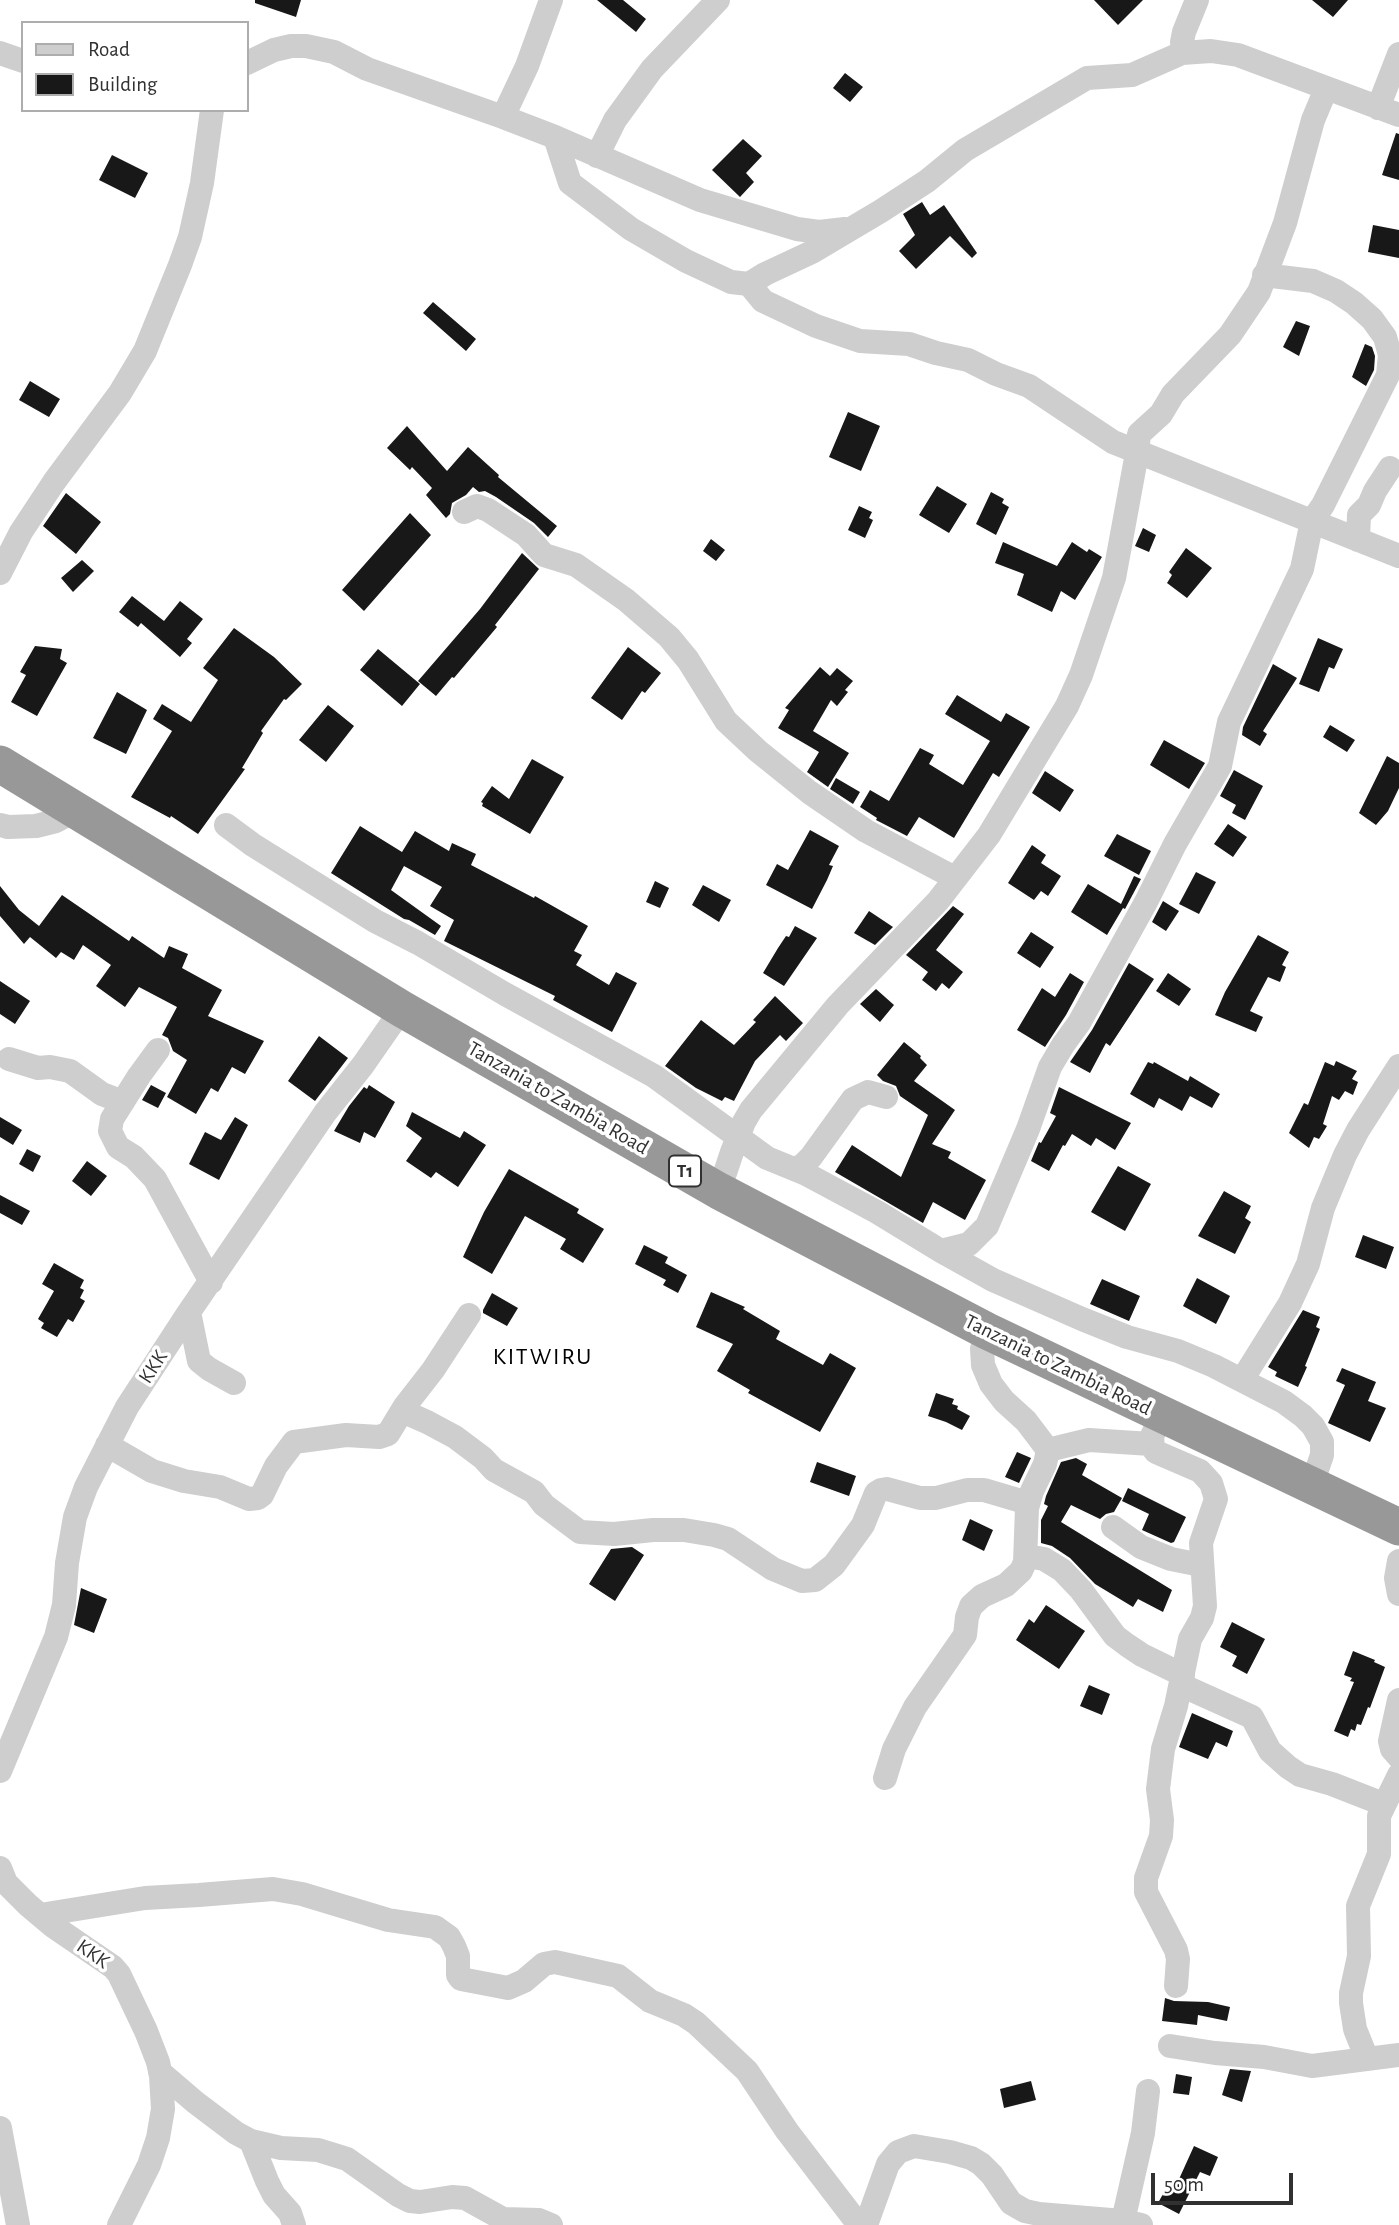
<!DOCTYPE html>
<style>
body{margin:0}
#map{position:relative;width:1399px;height:2225px;overflow:hidden;background:#fff;font-family:"Alegreya Sans",sans-serif}
canvas{display:block}
.legend{position:absolute;left:21px;top:21px;width:228px;height:91px;box-sizing:border-box;background:#fff;border:2px solid #adadad;margin:0;padding:9px 12px;list-style:none;font-size:21px;color:#313131}
.legend li{display:flex;align-items:center;gap:14px;height:35px}
.legend b{width:35px;border:2px solid #adadad}
.scale{position:absolute;left:1151px;top:2173px;width:142px;height:32px;box-sizing:border-box;border:4px solid #313131;border-top:0;padding-left:9px;font-size:21px;line-height:24px;white-space:nowrap;color:#313131;-webkit-text-stroke:5px #fff;paint-order:stroke}
</style>
<div id="map">
<canvas width="1399" height="2225"></canvas>
<ul class="legend">
<li><b style="height:9px;background:#cecece"></b>Road</li>
<li><b style="height:19px;background:#181818"></b>Building</li>
</ul>
<div class="scale">50 m</div>
</div>
<script>
const c = document.querySelector('canvas').getContext('2d');
c.lineJoin = 'round';
function paint(path, color) { c.fillStyle = color; c.fill(path, 'evenodd'); }
const toPath = rows => new Path2D(rows.map(r => 'M' + r).join(''));
function trace(path, color, width, dash) { c.strokeStyle = color; c.lineWidth = width; c.lineCap = dash ? 'butt' : 'round'; c.setLineDash(dash || []); c.stroke(path); }
function write(font, color, halo, rows, align = 'center') {
  c.font = font + ' "Alegreya Sans",sans-serif'; c.lineWidth = 7; c.setLineDash([]); c.textBaseline = 'middle'; c.strokeStyle = halo; c.fillStyle = color; for (const [text, x, y, turn = 0] of rows) {
    c.save(); c.translate(x, y); c.rotate((+turn || 0) * Math.PI / 180); c.textAlign = isNaN(turn) ? turn : align; if (halo) c.strokeText(text, 0, 0); c.fillText(text, 0, 0); c.restore();
  }
}
const building = toPath([
 [255,0,301,0,296,17,255,3],
 [597,0,623,0,646,19,636,32],
 [1094,0,1143,0,1118,25],
 [1312,0,1348,0,1333,17],
 [845,73,863,87,850,102,833,88],
 [1396,133,1399,134,1399,180,1382,175],
 [743,139,762,156,746,173,754,182,740,197,712,170],
 [112,155,148,173,135,198,99,180],
 [922,202,930,215,944,205,977,253,972,258,950,236,916,269,899,251,915,235,903,214],
 [1373,225,1399,230,1399,258,1368,252],
 [433,302,476,339,466,351,423,313],
 [1296,321,1310,326,1299,356,1283,347],
 [1365,344,1372,347,1375,356,1374,370,1366,386,1352,377],
 [30,381,60,399,49,417,19,400],
 [848,412,880,426,861,471,829,457],
 [407,426,447,471,468,447,499,475,498,477,557,526,548,537,534,523,496,497,485,491,479,492,473,487,466,495,452,503,450,514,446,518,426,495,432,488,412,467,410,470,387,448],
 [937,486,967,504,949,533,919,515],
 [991,492,1004,499,1002,503,1009,507,996,535,976,524],
 [66,493,101,522,76,554,43,526],
 [859,506,872,512,869,518,873,520,865,538,848,530],
 [410,513,431,535,364,611,342,590],
 [1143,528,1156,535,1149,552,1135,546],
 [711,539,725,550,716,561,703,551],
 [1003,542,1057,566,1072,542,1087,552,1089,549,1102,557,1075,600,1061,591,1052,612,1017,595,1024,574,995,563],
 [1186,548,1212,568,1187,598,1167,583,1172,575,1169,572],
 [522,553,539,569,495,625,497,627,454,678,452,677,436,696,418,681,480,609],
 [82,560,94,571,73,592,61,578],
 [132,596,164,621,180,601,203,619,187,639,192,643,180,657,141,623,138,627,119,612],
 [234,628,274,657,302,684,286,700,284,699,261,731,263,733,242,768,245,769,198,834,171,816,170,818,131,797,172,731,153,719,162,704,191,722,218,680,203,668],
 [1318,638,1343,649,1334,669,1329,667,1319,692,1299,684],
 [35,646,62,649,60,659,67,663,37,716,11,702,26,675,20,672],
 [628,647,661,673,645,693,642,691,622,720,591,698],
 [378,649,420,684,402,706,360,670],
 [1273,664,1297,678,1263,731,1267,734,1260,746,1242,735,1243,727],
 [820,667,830,676,837,668,853,681,845,690,848,692,837,706,831,700,813,731,849,753,828,787,807,772,819,752,778,728,789,710,785,708],
 [117,692,147,710,126,754,93,738],
 [957,695,1001,722,1006,713,1030,727,999,777,993,773,954,838,919,817,907,836,876,820,877,818,860,807,870,790,889,801,920,748,934,755,929,764,963,785,990,741,945,714],
 [328,705,354,726,326,762,299,740],
 [1330,725,1355,740,1347,752,1323,737],
 [1164,740,1205,763,1189,789,1150,765],
 [1387,756,1399,763,1399,788,1388,811,1376,825,1359,813],
 [532,759,564,777,530,834,482,806,483,803,481,802,492,786,509,799],
 [1234,770,1263,786,1245,820,1232,813,1236,805,1220,796],
 [1045,771,1074,790,1060,812,1032,793],
 [836,778,860,792,853,804,830,789],
 [1228,824,1247,837,1233,857,1214,844],
 [360,826,402,852,415,831,449,851,452,843,476,854,471,865,534,898,535,896,588,926,574,951,582,955,576,965,609,985,616,972,637,983,612,1032,553,1000,555,996,444,941,454,920,430,906,442,887,404,866,391,890,441,926,435,935,409,920,404,919,331,873],
 [810,830,839,846,829,865,833,866,827,880,812,909,766,885,777,864,788,870],
 [1117,834,1151,851,1139,875,1104,856],
 [1032,845,1046,855,1041,863,1061,876,1048,896,1041,891,1034,900,1008,883],
 [1196,872,1216,882,1199,914,1179,904],
 [1134,876,1141,879,1125,909,1123,908,1107,935,1071,912,1088,884,1121,904],
 [655,881,669,888,660,908,646,902],
 [703,885,731,900,719,922,692,905],
 [0,886,19,910,39,926,62,895,129,941,132,936,164,958,169,946,188,954,182,968,222,990,208,1016,264,1041,245,1074,232,1067,218,1092,211,1088,196,1114,167,1097,187,1060,173,1051,168,1038,162,1035,177,1007,139,987,125,1007,96,986,111,965,83,945,74,960,61,952,56,958,30,937,24,944,0,916],
 [1163,901,1179,911,1166,931,1152,922],
 [953,906,964,914,936,950,963,972,949,989,942,983,936,991,922,980,928,972,906,955],
 [869,911,893,927,875,945,854,933],
 [795,926,817,938,784,986,763,973,778,948,786,936,789,937],
 [1031,932,1054,947,1040,968,1017,953],
 [1258,935,1289,952,1282,965,1286,967,1280,982,1268,977,1250,1011,1263,1017,1256,1032,1215,1015,1225,992],
 [1129,963,1154,979,1110,1046,1106,1043,1090,1073,1070,1062,1092,1030],
 [1070,973,1084,982,1066,1015,1045,1047,1017,1030,1042,988,1055,997],
 [1168,973,1191,989,1179,1006,1156,991],
 [0,981,30,1001,15,1024,0,1014],
 [876,989,894,1005,880,1022,860,1004],
 [775,996,803,1023,786,1041,780,1035,755,1061,734,1101,725,1097,722,1101,696,1088,665,1066,701,1020,734,1045,756,1022,753,1020],
 [319,1036,348,1058,315,1101,288,1081],
 [904,1042,921,1056,920,1058,927,1065,914,1081,955,1110,932,1144,951,1152,948,1158,986,1180,965,1220,933,1202,923,1223,835,1172,852,1145,901,1177,928,1115,900,1096,896,1086,883,1081,877,1075],
 [1336,1061,1357,1071,1352,1079,1358,1082,1353,1095,1345,1091,1339,1100,1332,1096,1323,1124,1327,1126,1319,1139,1314,1137,1309,1148,1289,1133,1304,1103,1308,1105,1325,1062,1334,1066],
 [1148,1062,1153,1064,1154,1062,1188,1081,1190,1076,1220,1094,1212,1108,1190,1096,1182,1111,1159,1098,1154,1108,1130,1094],
 [151,1085,166,1093,158,1108,142,1100],
 [369,1085,395,1102,375,1138,364,1132,360,1143,334,1131,349,1106,364,1087,367,1089],
 [1059,1087,1131,1123,1115,1150,1096,1138,1091,1146,1072,1134,1065,1146,1063,1145,1049,1171,1031,1161,1039,1142,1041,1143,1056,1116,1050,1113],
 [412,1112,460,1138,464,1131,486,1145,458,1187,436,1172,431,1178,406,1161,422,1138,406,1126],
 [0,1117,22,1130,13,1145,0,1137],
 [235,1117,248,1125,219,1180,189,1164,205,1132,221,1140],
 [27,1149,41,1156,33,1172,19,1164],
 [87,1161,107,1176,91,1196,72,1181],
 [1118,1166,1151,1184,1125,1231,1091,1212],
 [509,1169,579,1209,577,1213,604,1229,583,1263,560,1249,566,1239,525,1216,492,1274,463,1257,484,1212],
 [1224,1191,1251,1206,1245,1218,1251,1222,1235,1254,1198,1236],
 [0,1195,30,1211,22,1225,0,1213],
 [1363,1235,1394,1247,1386,1269,1355,1257],
 [644,1245,668,1257,665,1263,687,1275,678,1293,663,1285,666,1280,635,1264],
 [54,1263,84,1280,80,1288,84,1290,80,1298,85,1301,73,1322,68,1319,57,1337,41,1328,44,1323,38,1319,54,1291,42,1284],
 [1197,1278,1230,1296,1216,1324,1183,1306],
 [1102,1279,1140,1296,1129,1321,1090,1304],
 [711,1292,745,1307,743,1309,780,1331,776,1339,823,1365,830,1353,856,1368,820,1432,748,1393,750,1390,717,1371,733,1344,696,1327],
 [492,1293,518,1308,507,1326,483,1313,483,1310],
 [1303,1310,1320,1317,1316,1327,1320,1329,1305,1366,1307,1367,1298,1387,1275,1376,1277,1372,1268,1367],
 [1342,1368,1376,1382,1368,1401,1386,1408,1370,1442,1328,1423,1345,1385,1336,1381],
 [936,1393,954,1399,952,1404,958,1406,957,1409,970,1416,962,1430,946,1422,928,1416],
 [1017,1452,1031,1458,1019,1483,1005,1477],
 [1076,1458,1087,1464,1082,1475,1122,1498,1114,1512,1106,1514,1100,1519,1071,1505,1061,1522,1172,1590,1163,1612,1138,1599,1133,1607,1095,1584,1070,1558,1052,1546,1041,1543,1041,1520,1048,1506,1044,1504,1046,1496,1061,1462],
 [817,1462,856,1476,849,1496,810,1482],
 [1128,1488,1186,1517,1174,1542,1171,1543,1142,1530,1149,1514,1122,1501],
 [970,1519,993,1530,984,1551,962,1540],
 [632,1547,644,1555,615,1601,589,1584,611,1549],
 [81,1588,107,1599,94,1633,74,1625],
 [1046,1605,1085,1631,1059,1669,1016,1640,1029,1619,1034,1623],
 [1232,1622,1265,1639,1247,1674,1232,1666,1237,1656,1220,1647],
 [1353,1651,1375,1660,1374,1662,1385,1667,1370,1708,1368,1707,1361,1725,1357,1724,1355,1731,1351,1729,1348,1737,1334,1731,1354,1682,1350,1681,1352,1678,1344,1675],
 [1089,1685,1110,1694,1102,1715,1080,1706],
 [1192,1713,1233,1731,1227,1747,1216,1742,1208,1759,1179,1747],
 [1165,1998,1174,2001,1208,2002,1230,2007,1227,2021,1198,2015,1197,2025,1162,2021],
 [1230,2069,1251,2071,1242,2102,1222,2095],
 [1176,2074,1192,2077,1189,2095,1173,2093],
 [1031,2081,1036,2100,1004,2108,1000,2089],
 [1194,2146,1218,2157,1210,2176,1200,2172,1179,2214,1158,2203,1168,2185,1175,2188]
]);
const minor = toPath([
 [0,53,23,61],
 [1183,53,1182,42,1184,32,1197,0],
 [247,63,274,50,291,46,306,46,334,52,367,69,503,117,555,137,700,200,797,229,819,232,845,229],
 [1378,108,1399,54],
 [503,117,527,66,551,0],
 [555,137,570,183,631,229,686,261,731,282,749,284,763,301,816,326,860,341,909,344,936,353,968,360,996,374,1029,386,1113,442,1399,556],
 [597,156,615,120,652,69,718,0],
 [749,284,765,274,812,252,881,211,927,181,965,150,1087,78,1132,75,1182,53,1211,51,1238,55,1399,115],
 [464,512,477,506,488,510,526,535,544,555,576,565,626,600,669,637,688,660,726,721,758,751,809,792,866,831,955,878],
 [1358,540,1359,515,1369,505,1375,491,1390,468],
 [0,573,21,532,54,482,120,393,145,351,180,265,190,237,202,183,212,110],
 [0,825,8,827,36,826,56,821,75,811],
 [226,825,253,845,375,921,418,943,505,994,654,1076,767,1158,806,1174,877,1212,941,1251,993,1280,1082,1319,1127,1337,1178,1351,1214,1366,1284,1402,1303,1416,1313,1426,1322,1442,1322,1455,1311,1487],
 [158,1050,139,1076,112,1119,110,1131,118,1147,134,1157,155,1179,211,1282],
 [9,1059,38,1068,50,1067,70,1071,102,1094,123,1102],
 [795,1169,803,1165,811,1157,853,1099,868,1092,886,1097],
 [719,1191,732,1152,744,1122,751,1110,838,1005,938,901,989,835,1067,706,1081,675,1114,578,1137,453,1139,434,1161,414,1173,394,1230,335,1259,292,1285,223,1313,120,1326,89],
 [941,1251,969,1244,987,1226,1028,1129,1050,1067,1063,1045,1079,1023,1146,902,1175,844,1220,766,1229,722,1302,569,1312,521,1323,505,1388,375,1390,355,1385,337,1372,319,1354,303,1336,291,1313,281,1264,275],
 [189,1312,199,1361,209,1369,234,1383],
 [1242,1380,1290,1303,1308,1264,1323,1208,1345,1155,1358,1130,1399,1066],
 [402,1411,427,1422,455,1437,483,1458,494,1470,534,1492,544,1505,580,1532,614,1534,653,1530,684,1530,714,1535,728,1539,773,1569,802,1581,815,1580,834,1565,863,1525,876,1493,881,1490,887,1489,920,1498,936,1498,967,1490,984,1490,1028,1503],
 [1162,1415,1152,1436,1153,1448,1156,1452,1200,1471,1211,1483,1216,1499,1201,1543,1205,1606,1202,1618,1190,1639,1176,1706,1163,1749,1158,1789,1162,1820,1161,1836,1146,1878,1146,1892,1176,1950,1178,1959,1176,1986],
 [107,1445,152,1471,184,1481,220,1487,249,1499,258,1498,262,1495,276,1466,294,1442,346,1435,379,1437,388,1434,405,1406,433,1370,469,1315],
 [1048,1450,1089,1440,1151,1444],
 [1113,1527,1141,1547,1171,1559,1201,1565],
 [1027,1556,1044,1559,1062,1570,1081,1590,1115,1636,1127,1645,1142,1655,1183,1675],
 [1399,1561,1396,1578,1399,1594],
 [1181,1685,1252,1717,1270,1751,1288,1767,1300,1775,1332,1784,1383,1804],
 [1399,1700,1390,1741,1392,1749,1399,1757],
 [0,1771,56,1637,64,1605,67,1563,75,1517,86,1487,127,1407,187,1315,325,1113,363,1065,402,1009],
 [885,1778,894,1749,915,1707,965,1635,967,1617,971,1606,982,1596,1006,1585,1021,1571,1025,1562,1027,1508,1032,1491,1045,1464,1048,1450,1026,1421,1004,1401,991,1384,983,1365,982,1349,987,1331],
 [0,1868,6,1883,28,1905,53,1926,113,1967,119,1974,146,2031,158,2062,161,2076,163,2109,158,2138,149,2165,119,2225],
 [40,1915,145,1898,199,1895,273,1889,302,1894,388,1920,435,1927,449,1937,454,1946,458,1956,458,1975,461,1979,508,1988,524,1981,544,1964,555,1962,618,1976,650,2001,684,2015,696,2023,747,2071,787,2131,859,2225],
 [1170,2046,1215,2053,1264,2057,1312,2066,1399,2055],
 [1367,2059,1355,2029,1351,2003,1351,1993,1359,1956,1358,1906,1379,1854,1379,1816,1399,1775],
 [160,2072,195,2102,236,2133,251,2141,281,2148,318,2150,347,2159,398,2195,410,2201,420,2202,452,2197,465,2198,503,2219,539,2220,551,2225],
 [0,2128,18,2225],
 [251,2141,267,2181,274,2195,290,2213,294,2225],
 [1123,2221,1143,2133,1148,2091],
 [866,2225,888,2164,898,2152,914,2146,950,2152,971,2158,981,2164,992,2175,1011,2203,1025,2211,1039,2214,1123,2221,1141,2225]
]);
const highway = toPath([
 [0,764,402,1009,719,1191,987,1331,1399,1527]
]);
const shields = [
 [685,1171,32]
];
const shieldNames = [
 ["T1",685,1171]
];
const streetNames = [
 ["Tanzania to Zambia Road",558,1098,30],
 ["Tanzania to Zambia Road",1058,1365,26],
 ["KKK",153,1367,-57],
 ["KKK",93,1954,35]
];
const quarterNames = [
 ["KITWIRU",543,1357]
];
paint(building, '#181818');
trace(minor, '#cecece', 24);
trace(highway, '#989898', 37);
for (const [x, y, w] of shields) { const box = new Path2D(); box.roundRect(x - w / 2, y - 15.5, w, 31, 5); c.fillStyle = '#fff'; c.fill(box); trace(box, '#313131', 2); }
write('bold 19px', '#313131', null, shieldNames);
write('21px', '#313131', '#fff', streetNames);
c.letterSpacing = '2px';
write('24px', '#000', '#fff', quarterNames);
c.letterSpacing = '0px';
</script>
